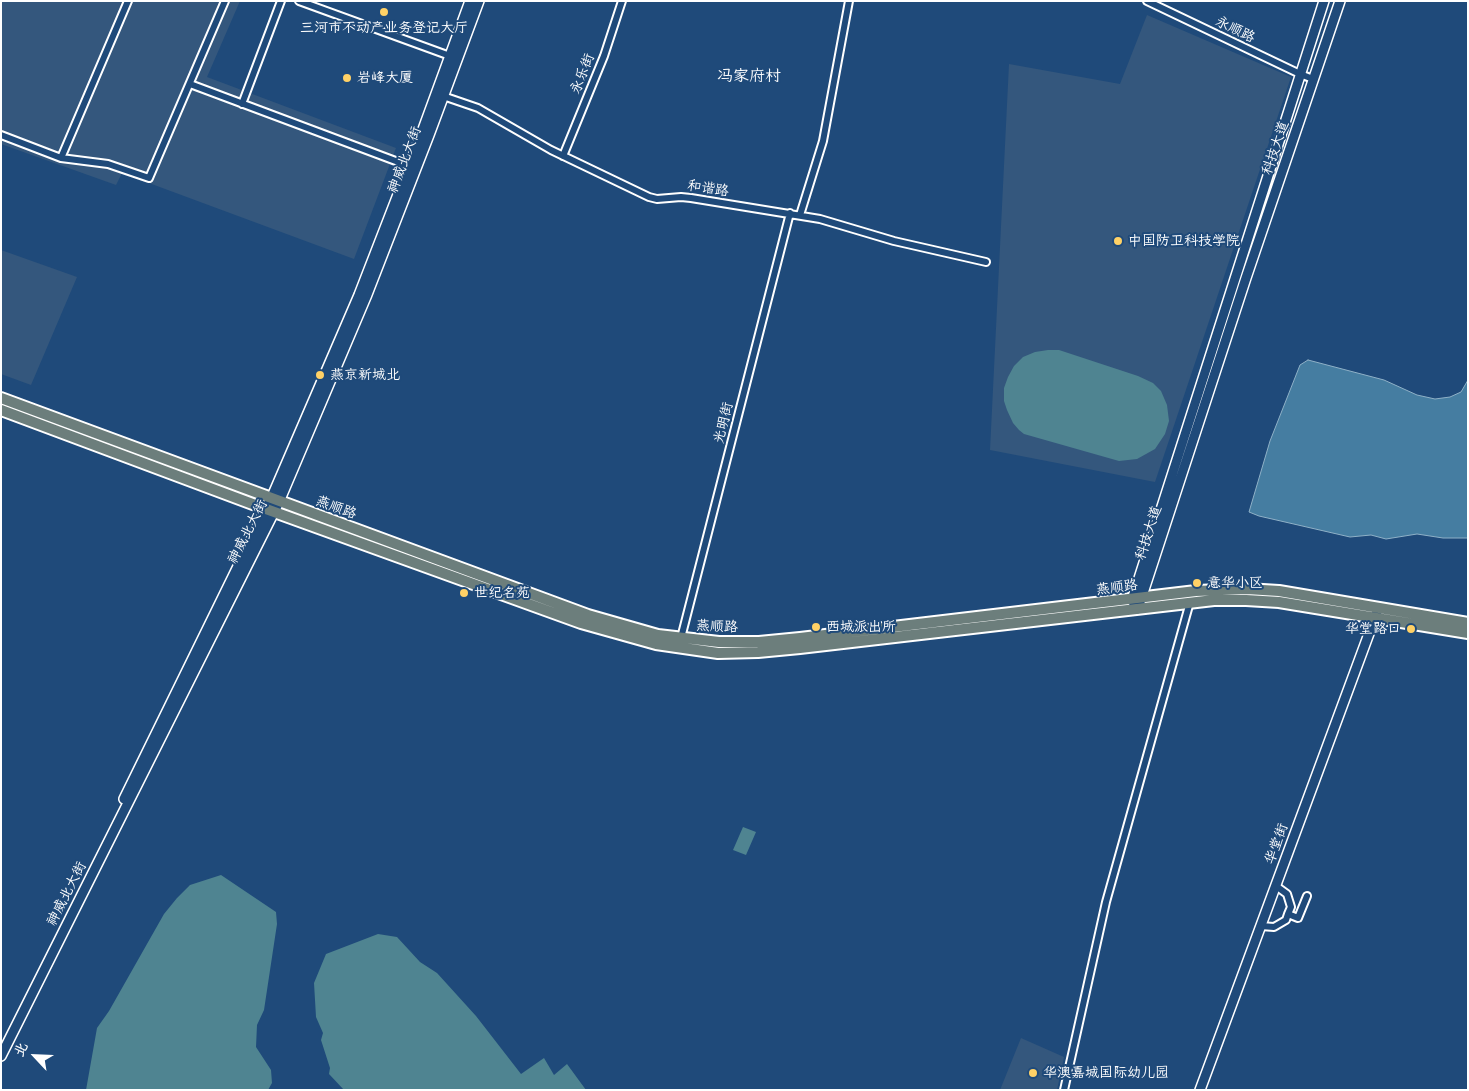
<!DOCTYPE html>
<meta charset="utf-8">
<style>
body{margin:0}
#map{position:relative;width:1469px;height:1091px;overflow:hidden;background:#1f4a7a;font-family:"Balsamiq Sans","LXGW WenKai TC",sans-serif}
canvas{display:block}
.frame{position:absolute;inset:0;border:2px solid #fff;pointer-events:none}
.north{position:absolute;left:10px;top:1031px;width:50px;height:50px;-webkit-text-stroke:4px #1f4a7a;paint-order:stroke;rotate:295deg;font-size:14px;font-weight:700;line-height:20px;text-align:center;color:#fff}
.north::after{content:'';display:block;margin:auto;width:18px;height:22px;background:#fff;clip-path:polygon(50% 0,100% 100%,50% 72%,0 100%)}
</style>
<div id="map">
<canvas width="1469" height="1091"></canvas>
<div class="frame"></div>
<div class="north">北</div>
</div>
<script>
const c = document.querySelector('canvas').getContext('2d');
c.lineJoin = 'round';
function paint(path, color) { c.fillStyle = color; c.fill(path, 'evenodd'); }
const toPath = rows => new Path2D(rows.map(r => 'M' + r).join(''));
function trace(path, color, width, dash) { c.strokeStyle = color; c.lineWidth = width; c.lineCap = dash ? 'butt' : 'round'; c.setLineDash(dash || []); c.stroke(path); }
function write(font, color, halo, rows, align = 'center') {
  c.font = font + ' "Balsamiq Sans","LXGW WenKai TC",sans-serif'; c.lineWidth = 4; c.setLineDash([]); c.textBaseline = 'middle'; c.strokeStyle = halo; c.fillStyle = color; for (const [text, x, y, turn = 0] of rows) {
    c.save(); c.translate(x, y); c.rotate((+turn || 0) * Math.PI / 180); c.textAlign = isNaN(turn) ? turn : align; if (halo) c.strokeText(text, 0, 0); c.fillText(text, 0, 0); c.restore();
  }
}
const built = toPath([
 [1,1,240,1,207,77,396,148,354,259,122,173,116,185,1,144],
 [1147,15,1291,77,1155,482,990,450,1009,64,1120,84],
 [1,250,77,277,31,385,1,374],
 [1021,1038,1064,1057,1057,1090,1000,1090]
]);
const green = toPath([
 [1048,350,1059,350,1138,376,1153,383,1161,391,1167,405,1169,421,1165,434,1155,449,1137,459,1119,461,1024,434,1019,430,1013,423,1007,410,1004,401,1004,388,1008,377,1014,366,1023,357,1035,352],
 [743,827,756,832,746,855,733,850],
 [221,875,276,912,277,924,264,1010,257,1025,256,1047,271,1070,272,1083,268,1090,86,1090,97,1028,109,1011,164,914,177,898,190,885],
 [378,934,397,937,420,962,437,973,476,1016,521,1074,544,1058,554,1075,567,1064,586,1090,344,1090,329,1074,330,1068,321,1040,323,1033,316,1017,314,983,326,954]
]);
const water = toPath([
 [1308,360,1384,380,1417,395,1435,399,1450,397,1461,392,1468,380,1468,538,1443,538,1417,534,1386,539,1371,535,1350,537,1259,516,1249,512,1270,441,1300,365,1308,360]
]);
const street = toPath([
 [299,1,450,56],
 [1147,1,1300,74,1313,79],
 [190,84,409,166],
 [443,96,478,108,551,150,649,197,657,199,681,197,691,198,820,219,894,241,986,262],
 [242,104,281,1],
 [1,135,61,158,108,164,149,178,225,1],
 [563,156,604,56,622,1],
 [61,158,128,1],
 [800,215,823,141,849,1],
 [681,638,790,213],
 [1288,914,1298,918,1307,896],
 [1261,926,1274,927,1286,920,1288,914,1291,907,1287,894,1276,886],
 [1064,1090,1106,902,1190,602]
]);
const secondary = toPath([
 [1140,602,1246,278,1340,1],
 [1137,609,1132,600,1324,1],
 [124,799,271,499,359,295,418,143,470,1],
 [1,1056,279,502,366,297,429,135,479,1],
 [1200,1090,1377,612]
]);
const primary = toPath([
 [1,398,588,615,658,635,719,642,759,642,800,638,1196,591,1247,589,1279,591,1468,623],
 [1,410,266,509,581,623,656,644,718,653,758,652,800,648,1214,600,1246,600,1279,602,1468,633]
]);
const markers = [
 [384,12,5,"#ffd166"],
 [347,78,5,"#ffd166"],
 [1118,241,5,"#ffd166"],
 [320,375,5,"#ffd166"],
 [1197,583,5,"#ffd166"],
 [464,593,5,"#ffd166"],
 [816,627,5,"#ffd166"],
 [1411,629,5,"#ffd166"],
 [1033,1073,5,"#ffd166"]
];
const poiNames = [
 ["三河市不动产业务登记大厅",384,28,"center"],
 ["岩峰大厦",357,78],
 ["中国防卫科技学院",1128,241],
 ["燕京新城北",330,375],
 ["意华小区",1207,583],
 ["世纪名苑",474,593],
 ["西城派出所",826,627],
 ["华堂路口",1401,629,"right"],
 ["华澳嘉城国际幼儿园",1043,1073]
];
const streetNames = [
 ["永顺路",1235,30,26],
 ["永乐街",583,74,-68],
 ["科技大道",1276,148,-71],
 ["神威北大街",405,160,-69],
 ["和谐路",708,189,9],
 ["光明街",724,423,-76],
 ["燕顺路",336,508,20],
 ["神威北大街",248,532,-63],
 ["科技大道",1149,533,-72],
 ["燕顺路",1117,588,-7],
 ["燕顺路",717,627,3],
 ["华堂街",1277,844,-70],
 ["神威北大街",67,894,-63]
];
const quarterNames = [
 ["冯家府村",749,77]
];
paint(built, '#34577d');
paint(green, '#4f8491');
paint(water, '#457da1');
trace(water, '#8fb1c7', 1);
trace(street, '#fff', 10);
trace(secondary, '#fff', 12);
trace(primary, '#fff', 14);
trace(street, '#1f4a7a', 6);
trace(secondary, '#1f4a7a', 9);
trace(primary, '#6c7e7c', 10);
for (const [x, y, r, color] of markers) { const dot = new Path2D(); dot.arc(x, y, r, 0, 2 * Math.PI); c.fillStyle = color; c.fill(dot); trace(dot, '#1f4a7a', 2); }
write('14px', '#fff', '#1f4a7a', poiNames, 'left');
write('14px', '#fff', '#1f4a7a', streetNames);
write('16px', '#fff', '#1f4a7a', quarterNames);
</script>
